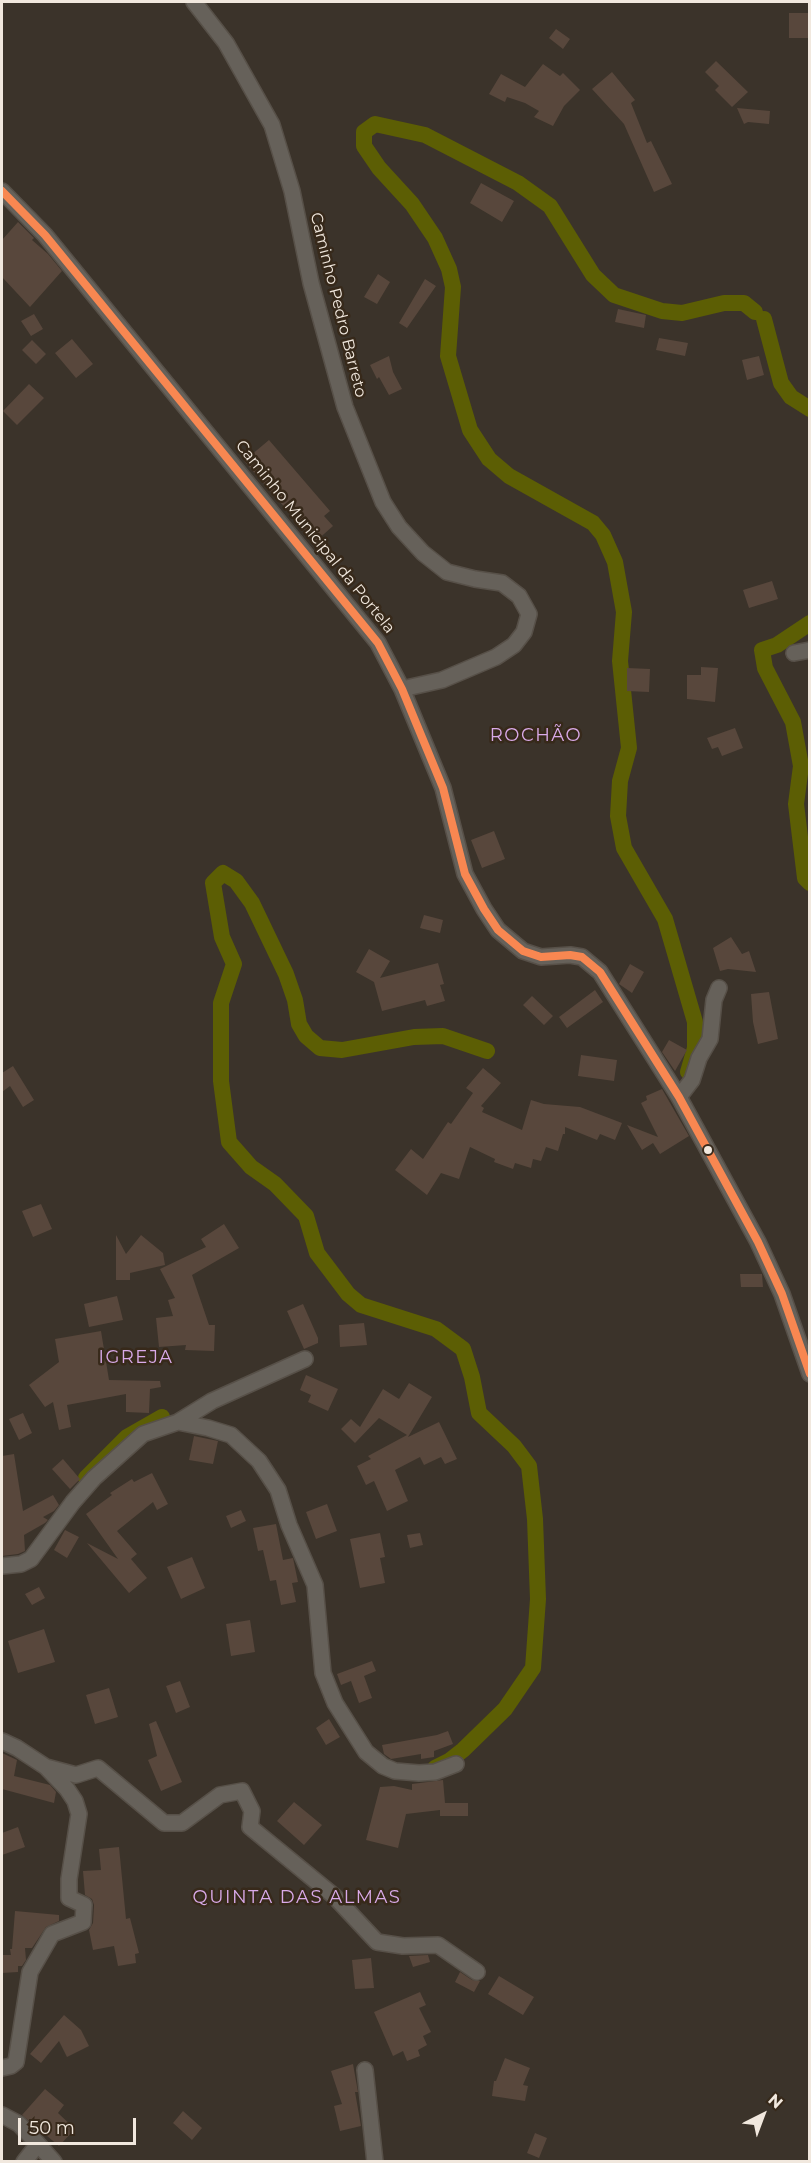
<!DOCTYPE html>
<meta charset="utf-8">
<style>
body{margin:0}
#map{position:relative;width:811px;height:2163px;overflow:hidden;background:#3b332a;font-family:Montserrat,sans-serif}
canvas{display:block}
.frame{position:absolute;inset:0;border:3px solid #f1e8de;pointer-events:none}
.north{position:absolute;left:733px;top:2085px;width:60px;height:60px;-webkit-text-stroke:4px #37291a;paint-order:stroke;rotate:42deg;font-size:16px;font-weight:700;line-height:24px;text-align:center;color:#f1e8de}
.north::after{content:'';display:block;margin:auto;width:21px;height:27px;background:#f1e8de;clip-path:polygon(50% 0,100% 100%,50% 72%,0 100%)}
.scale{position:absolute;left:18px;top:2118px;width:118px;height:27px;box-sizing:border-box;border:3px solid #f1e8de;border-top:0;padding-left:8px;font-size:18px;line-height:21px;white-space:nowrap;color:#f1e8de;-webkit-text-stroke:4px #37291a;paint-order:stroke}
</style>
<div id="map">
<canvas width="811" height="2163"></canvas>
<div class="frame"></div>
<div class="north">N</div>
<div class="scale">50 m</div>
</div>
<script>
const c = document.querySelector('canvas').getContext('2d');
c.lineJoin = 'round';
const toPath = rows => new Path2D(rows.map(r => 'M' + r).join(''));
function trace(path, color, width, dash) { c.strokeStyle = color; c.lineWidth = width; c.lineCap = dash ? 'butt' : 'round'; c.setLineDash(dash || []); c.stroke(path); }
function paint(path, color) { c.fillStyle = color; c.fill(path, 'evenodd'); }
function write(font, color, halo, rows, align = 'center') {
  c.font = font + ' Montserrat,sans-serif'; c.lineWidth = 5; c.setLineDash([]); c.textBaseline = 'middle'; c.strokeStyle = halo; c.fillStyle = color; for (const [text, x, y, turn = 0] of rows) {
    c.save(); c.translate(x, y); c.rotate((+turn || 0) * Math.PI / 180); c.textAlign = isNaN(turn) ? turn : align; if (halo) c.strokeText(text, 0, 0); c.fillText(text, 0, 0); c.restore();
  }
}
const canal = toPath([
 [764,319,781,383,791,397,810,409],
 [810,623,777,645,762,650,765,668,793,722,801,766,796,804,805,878,810,883],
 [688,1072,695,1048,695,1022,665,919,624,848,618,816,620,781,629,748,620,661,624,612,615,562,603,535,593,523,509,476,489,459,470,430,448,356,453,287,449,269,435,238,412,204,379,168,364,146,364,132,375,124,425,135,518,183,550,206,593,275,614,295,662,311,682,313,724,303,744,303,755,312],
 [86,1478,127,1437,162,1417],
 [435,1768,449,1761,463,1750,505,1709,533,1668,538,1599,535,1519,529,1466,514,1446,479,1413,472,1377,463,1349,436,1329,361,1305,348,1294,317,1253,306,1216,275,1184,251,1167,229,1142,221,1081,221,1003,234,964,222,937,213,883,223,873,236,881,252,903,286,974,295,1000,299,1024,306,1036,320,1048,342,1050,414,1037,443,1036,487,1051]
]);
const building = toPath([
 [789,13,810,13,810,38,789,38],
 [556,29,570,39,563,49,549,38],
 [716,61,748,92,732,107,715,90,719,86,705,72],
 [543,64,560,76,563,73,580,90,564,106,553,126,534,117,539,111,525,103,507,97,505,102,489,94,501,74,525,87],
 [612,72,635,100,631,103,647,143,651,141,672,184,654,192,624,124,592,89],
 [737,108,770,111,769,124,748,122,744,124],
 [481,183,514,201,502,222,470,203],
 [18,222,34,238,32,240,48,254,62,271,30,307,2,277,2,240],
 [378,274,390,282,377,304,364,297],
 [425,279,436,286,407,328,399,323],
 [618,309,646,315,644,328,615,322],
 [34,314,43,329,31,336,21,321],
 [659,338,688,343,685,356,656,350],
 [72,339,93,364,76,378,55,353],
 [32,340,46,354,36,364,22,350],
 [389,356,393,372,402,389,389,395,379,377,377,379,370,365],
 [759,356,764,375,747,380,742,360],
 [29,384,44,398,17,425,3,411],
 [269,440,330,511,324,516,333,526,315,542,244,461],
 [772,581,778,599,749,608,743,590],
 [701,667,718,668,715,702,687,699,687,675,701,675],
 [627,668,650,669,649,692,627,691],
 [735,728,743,748,722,756,718,747,712,749,707,738],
 [494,831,505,859,482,868,471,840],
 [424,915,443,920,440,933,420,928],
 [731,937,742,954,749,951,756,972,728,969,720,971,713,948],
 [369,949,390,961,380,978,438,963,444,984,440,985,445,1001,427,1006,425,1000,382,1011,374,982,356,972],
 [630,964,644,972,632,993,619,984],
 [595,990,603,1002,567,1028,559,1017],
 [769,992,778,1039,758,1044,753,1022,751,994],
 [532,996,553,1016,544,1025,523,1005],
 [669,1040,687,1050,675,1071,662,1052],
 [581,1055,617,1060,614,1081,578,1076],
 [13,1066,34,1100,23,1107,10,1086,2,1092,2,1073],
 [483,1068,501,1083,481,1106,484,1108,482,1112,522,1130,531,1100,544,1104,580,1107,622,1123,615,1140,600,1134,597,1140,565,1127,565,1134,563,1134,558,1151,546,1147,541,1161,533,1159,531,1168,515,1163,513,1169,494,1162,495,1159,470,1147,459,1179,441,1173,427,1195,395,1170,411,1149,423,1159,448,1122,451,1124,473,1093,466,1088],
 [662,1089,689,1136,660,1154,653,1143,642,1150,627,1125,658,1137,641,1103,647,1100,646,1096],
 [41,1204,52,1229,33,1237,22,1211],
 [224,1224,239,1248,192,1275,209,1325,215,1325,214,1351,185,1350,186,1345,159,1347,156,1318,173,1316,168,1300,175,1298,160,1269,206,1247,201,1239],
 [116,1235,126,1254,141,1235,163,1253,165,1265,130,1273,130,1280,116,1280],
 [740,1274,762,1274,763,1287,741,1287],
 [117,1296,123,1320,89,1327,84,1304],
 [303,1304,318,1338,318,1343,304,1349,287,1311],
 [364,1323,367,1345,340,1347,339,1325],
 [101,1331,109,1380,160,1381,161,1387,150,1389,149,1413,126,1412,126,1394,67,1405,71,1427,59,1430,53,1402,45,1407,29,1385,59,1362,55,1339],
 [306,1375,338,1389,328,1411,308,1402,311,1395,300,1390],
 [409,1383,432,1397,408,1437,439,1422,457,1459,445,1464,441,1457,424,1465,420,1457,395,1470,408,1501,387,1511,374,1481,366,1485,357,1466,371,1459,368,1456,407,1435,379,1418,355,1443,341,1429,351,1419,360,1427,383,1389,399,1399],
 [23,1413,32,1433,19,1440,9,1419],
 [194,1436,218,1441,213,1464,189,1460],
 [14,1454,23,1511,53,1495,59,1505,54,1511,43,1517,48,1520,45,1523,24,1535,25,1551,18,1554,2,1556,2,1456],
 [63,1459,80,1479,70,1489,52,1469],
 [152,1473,168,1504,157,1510,153,1502,117,1531,137,1554,131,1559,147,1578,129,1593,87,1543,118,1559,86,1514,112,1495,110,1493,132,1479,134,1482],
 [327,1504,337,1531,316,1539,306,1512],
 [241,1510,246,1521,231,1528,226,1516],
 [276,1524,283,1560,293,1558,298,1582,292,1583,296,1602,281,1605,276,1580,270,1581,263,1550,258,1551,253,1528],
 [65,1530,79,1537,67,1558,54,1550],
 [380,1533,385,1557,380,1558,385,1583,360,1588,350,1539],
 [420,1533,423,1545,410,1548,407,1535],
 [192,1557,205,1588,181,1599,167,1567],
 [39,1587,45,1598,32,1605,25,1594],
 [250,1620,255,1652,231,1656,226,1624],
 [44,1629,55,1662,18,1673,8,1641],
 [372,1661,376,1671,364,1676,372,1698,359,1703,351,1681,341,1685,337,1674],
 [180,1681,190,1707,176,1713,166,1686],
 [109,1688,118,1717,95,1724,86,1695],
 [329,1719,340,1737,326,1745,316,1728],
 [156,1721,182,1782,161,1791,148,1760,157,1756,149,1724],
 [448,1731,453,1744,434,1751,434,1757,421,1759,421,1754,391,1759,384,1754,382,1745,437,1735],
 [2,1753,17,1760,14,1776,50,1785,56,1792,54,1803,2,1789],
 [443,1780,445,1803,468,1803,468,1816,440,1816,440,1810,406,1814,398,1848,366,1840,380,1787,394,1786,412,1790,412,1784],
 [294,1802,322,1825,304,1845,277,1821],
 [18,1827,25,1847,2,1855,2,1833],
 [119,1847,126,1919,130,1918,139,1953,135,1954,136,1963,118,1966,114,1946,93,1950,89,1930,93,1923,94,1905,92,1899,85,1895,83,1871,101,1870,99,1849],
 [15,1911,59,1915,59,1921,46,1927,32,1948,25,1948,26,1960,22,1966,18,1966,18,1972,2,1973,2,1955,11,1955,10,1949,12,1949],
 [428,1955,430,1962,413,1967,409,1956],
 [371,1958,374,1988,355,1989,352,1960],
 [460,1972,472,1980,480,1981,474,1992,455,1982],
 [499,1976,534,1997,523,2015,488,1994],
 [420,1992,426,2005,419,2008,431,2032,423,2036,427,2045,418,2050,420,2056,407,2061,403,2051,393,2056,374,2012],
 [64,2015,81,2030,89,2046,67,2057,59,2041,41,2063,30,2054],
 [505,2058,530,2068,523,2085,528,2086,525,2101,492,2096,494,2081,496,2081],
 [353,2064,358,2092,355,2092,361,2126,340,2131,334,2106,342,2104,331,2071],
 [45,2089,64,2105,58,2113,75,2129,59,2146,22,2115],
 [183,2111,202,2128,192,2140,173,2123],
 [535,2133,547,2138,539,2158,527,2153]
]);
const street = toPath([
 [194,2,226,43,272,125,292,191,311,283,345,407,383,502,399,527,423,553,447,572,475,579,502,583,519,596,529,614,524,632,514,645,496,657,442,680,402,689],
 [2,191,45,235,378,643,402,689,443,788,465,874,484,909,498,930,523,951,541,957,570,955,582,957,600,972,679,1097,758,1242,782,1294,810,1374],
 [794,653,810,650],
 [679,1097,692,1080,699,1058,710,1039,714,1000,719,988],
 [178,1422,212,1401,305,1359],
 [2,1566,21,1564,31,1559,73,1502,94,1478,143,1434,178,1422,208,1428,231,1435,259,1461,278,1490,289,1525,315,1585,323,1673,335,1703,366,1752,383,1766,395,1771,419,1773,435,1772,456,1764],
 [2,1741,17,1748,46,1767,67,1789,75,1801,79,1814,69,1879,69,1898,84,1905,83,1922,52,1934,30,1972,16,2062,11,2066,2,2068],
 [46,1767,76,1775,98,1768,164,1823,182,1823,220,1795,242,1791,252,1811,250,1827,334,1896,377,1942,403,1946,438,1945,477,1972],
 [365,2070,375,2162],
 [2,2115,19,2124,38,2144,24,2162],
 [38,2144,54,2162]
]);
const bus1 = toPath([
 [2,191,45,235,378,643,402,689,443,788,465,874,484,909,498,930,523,951,541,957,570,955,582,957,600,972,679,1097,758,1242,782,1294,810,1374]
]);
const markers = [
 [708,1150,5,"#f1e8de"]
];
const streetNames = [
 ["Caminho Pedro Barreto",338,305,76],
 ["Caminho Municipal da Portela",315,537,51]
];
const neighbourhoodNames = [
 ["ROCHÃO",536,736],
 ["IGREJA",136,1358],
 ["QUINTA DAS ALMAS",297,1898]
];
trace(canal, '#5c5e04', 16);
paint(building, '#58473c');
trace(street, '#575048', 18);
trace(street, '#66615a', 15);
trace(bus1, '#f88751', 8);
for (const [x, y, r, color] of markers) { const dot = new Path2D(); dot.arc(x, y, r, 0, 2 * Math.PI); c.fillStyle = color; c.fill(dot); trace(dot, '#37291a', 2); }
write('16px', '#f1e8de', '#37291a', streetNames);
c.letterSpacing = '1.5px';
write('18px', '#d9aae9', '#37291a', neighbourhoodNames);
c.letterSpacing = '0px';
</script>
